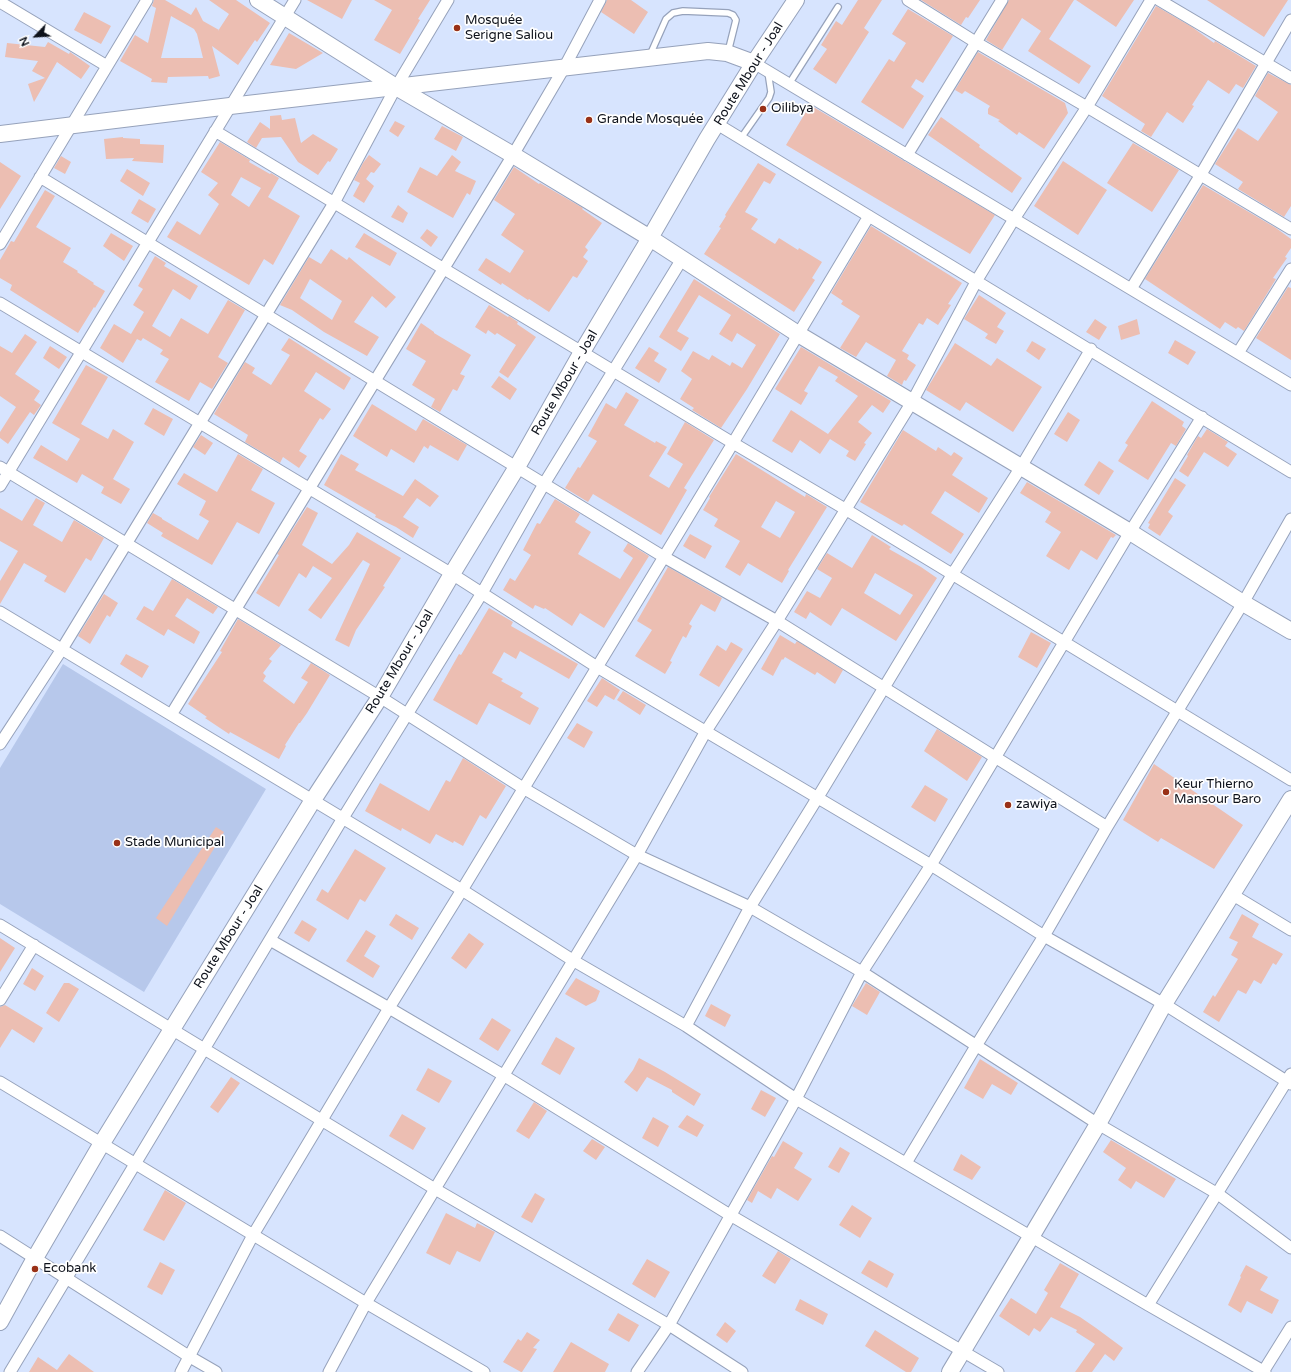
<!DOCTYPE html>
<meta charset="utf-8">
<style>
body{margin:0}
#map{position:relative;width:1291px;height:1372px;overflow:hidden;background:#d7e4fe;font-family:"Varela Round",sans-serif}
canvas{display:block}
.north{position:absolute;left:16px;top:16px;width:40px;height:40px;-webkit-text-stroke:3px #fff;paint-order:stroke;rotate:245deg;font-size:11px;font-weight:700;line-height:16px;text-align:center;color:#0e121b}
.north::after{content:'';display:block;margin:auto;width:14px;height:18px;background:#0e121b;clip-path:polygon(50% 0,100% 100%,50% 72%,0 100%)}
</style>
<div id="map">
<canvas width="1291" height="1372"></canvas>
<div class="north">N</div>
</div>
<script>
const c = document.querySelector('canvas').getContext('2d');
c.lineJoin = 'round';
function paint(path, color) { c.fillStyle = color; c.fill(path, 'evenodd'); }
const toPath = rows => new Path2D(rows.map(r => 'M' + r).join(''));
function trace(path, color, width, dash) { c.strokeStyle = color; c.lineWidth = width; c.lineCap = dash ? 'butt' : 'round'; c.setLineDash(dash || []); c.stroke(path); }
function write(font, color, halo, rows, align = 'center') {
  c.font = font + ' "Varela Round",sans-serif'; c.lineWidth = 3.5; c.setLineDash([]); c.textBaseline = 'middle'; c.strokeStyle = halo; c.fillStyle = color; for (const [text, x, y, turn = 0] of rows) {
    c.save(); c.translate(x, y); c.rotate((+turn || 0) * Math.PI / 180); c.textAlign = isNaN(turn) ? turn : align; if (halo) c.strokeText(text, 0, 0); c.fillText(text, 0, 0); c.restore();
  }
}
const green = toPath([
 [63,664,266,789,144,992,0,904,0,768]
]);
const building = toPath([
 [154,0,165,0,191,15,196,7,203,21,219,30,218,31,229,14,209,0,236,0,270,23,257,42,255,40,238,65,212,46,220,76,209,79,208,76,168,77,167,83,151,82,152,79,120,61,135,35,148,43,156,8,152,6],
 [171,16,194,29,197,34,203,58,161,58],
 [307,0,352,0,342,19],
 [374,0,430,0,418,19,420,20,400,54,374,40,392,10],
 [607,0,631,0,648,12,634,34,601,12],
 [858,0,882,0,864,28,869,32,836,84,813,69,827,49,821,45,836,21,842,25],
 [921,0,980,0,968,18,966,17,961,25],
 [1009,0,1074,0,1049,39,1091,66,1079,84,1028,51,1041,31,1022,18,1002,50,986,40],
 [1076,0,1134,0,1116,27],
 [1207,0,1288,0,1264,37],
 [1156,6,1192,27,1214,43,1215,41,1256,66,1243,88,1236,84,1229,94,1208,80,1192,105,1194,106,1183,123,1167,112,1151,137,1141,131,1145,124,1102,96],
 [908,9,953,36,923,83,916,79,911,87,924,96,903,129,861,102,889,59,894,62,906,43,892,34],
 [84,12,111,26,101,44,74,30],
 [289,33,323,53,296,69,270,65],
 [48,42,69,54,70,52,90,66,81,79,57,62,34,102,28,84,45,78,32,71,38,61,5,57,7,43,45,47],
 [978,52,1065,103,1068,113,1044,149,1019,132,1017,135,998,121,1000,120,988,114,988,109,990,106,965,91,962,94,955,90],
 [1268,73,1291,85,1291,206,1284,217,1238,189,1243,182,1215,164,1238,128,1258,141,1278,112,1255,96],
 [810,105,995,215,970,254,786,145],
 [281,115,282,120,295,118,301,143,313,134,338,149,330,162,328,161,318,175,298,162,281,137,262,138,256,148,247,142,260,122,270,129,270,116],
 [941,117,980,145,979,147,1022,178,1012,193,928,135],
 [395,121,405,126,398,137,389,131],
 [442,126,463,137,456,151,434,139],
 [123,137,123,138,140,139,140,144,164,145,163,163,132,161,134,158,106,159,104,139],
 [220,142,250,160,249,162,270,174,271,173,279,178,268,197,300,216,273,265,264,259,249,285,167,237,177,221,200,235,219,204,208,195,218,183,201,172],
 [241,177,261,188,249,207,231,195],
 [1133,143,1179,170,1152,212,1107,183],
 [369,155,381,164,374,173,371,172,366,179,374,186,364,203,353,196,360,183,354,180,363,163],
 [452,155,461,162,455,171,476,181,470,195,467,193,453,218,407,192,420,167,437,176],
 [61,156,71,162,65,174,54,168],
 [1063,161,1107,190,1078,235,1034,206],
 [0,162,21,176,0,209],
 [758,163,776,174,770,184,764,181,745,212,758,219,751,229,775,244,779,238,798,250,799,248,822,262,812,278,815,280,794,312,704,254,721,228,719,227,726,216,725,215],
 [514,167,539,184,540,183,583,208,582,209,602,223,585,247,588,250,583,257,588,261,577,278,573,276,549,312,529,299,528,300,502,283,501,285,478,270,486,258,510,273,524,251,501,235,515,214,494,200],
 [127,169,150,183,143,196,120,181],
 [1203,185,1276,228,1291,239,1291,248,1285,257,1287,258,1273,278,1276,279,1244,331,1238,327,1236,329,1225,322,1220,329,1145,279],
 [45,190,55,196,36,227,71,248,63,262,78,271,77,272,94,283,93,284,105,291,95,308,94,307,78,333,10,290,12,285,0,278,0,260,11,241,14,242],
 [139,199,156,209,148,223,131,213],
 [398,205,408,213,403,223,391,217],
 [871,226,962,283,948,304,951,305,938,325,927,318,923,325,919,323,902,351,909,355,907,359,916,365,906,381,904,380,902,385,887,376,896,360,866,342,856,357,840,348,860,316,841,304,843,301,831,293],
 [427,229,438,237,431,247,420,238],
 [111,233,133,246,124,261,103,246],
 [364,233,397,253,390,266,355,247],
 [331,249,347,260,349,257,396,297,386,308,372,296,354,322,379,337,367,356,324,332,292,310,280,305,309,257,321,264],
 [310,279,342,301,332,320,300,298],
 [155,256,166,263,164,266,198,286,190,300,173,289,152,326,170,337,181,318,208,334,228,300,245,310,218,357,228,363,212,389,200,382,189,401,155,382,169,359,160,354,163,350,143,338,141,341,137,339,123,363,100,348,114,324,131,334,144,312,133,305,143,289,138,286],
 [694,279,780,334,747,389,721,428,692,410,694,408,680,399,692,379,681,371,693,351,709,360,712,355,730,366,732,362,742,368,756,345,737,333,732,342,719,334,731,315,699,295,677,331,689,338,681,351,659,337],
 [1288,287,1291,288,1291,360,1256,338],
 [979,295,1006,313,997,327,1004,331,996,344,985,338,988,334,964,319],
 [489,305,508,317,509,316,518,322,517,324,536,337,508,378,499,372,516,345,497,333,495,335,488,330,486,334,475,327],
 [1095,319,1107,327,1099,340,1086,332],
 [1137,319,1140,334,1121,340,1118,326],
 [421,323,434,332,434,333,471,355,460,374,465,376,457,391,453,389,440,412,431,407,435,399,412,385,426,361,406,349],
 [25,334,37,342,15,374,40,391,34,400,41,405,34,415,30,412,8,444,0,438,0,432,16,407,0,396,0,346,12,353],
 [289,338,351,378,344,390,316,372,304,391,331,409,323,420,320,418,299,451,307,456,299,468,283,457,280,463,245,442,248,435,214,414,245,362,255,368,252,373,271,385,290,355,281,350],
 [1175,340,1196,352,1188,365,1168,353],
 [1032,341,1046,349,1039,360,1026,351],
 [955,343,991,366,997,358,1042,387,1013,432,966,402,960,411,926,390],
 [50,346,67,357,59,369,43,358],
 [649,347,659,353,654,361,667,369,659,383,635,368],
 [801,347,891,401,883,413,872,405,858,422,872,433,864,443,866,444,855,461,846,456,849,451,830,439,820,454,800,440,792,453,772,441,791,410,828,434,858,396,835,381,838,377,819,366,804,391,808,393,801,405,775,389],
 [86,365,108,377,81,424,108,439,113,429,134,442,113,479,130,489,121,504,101,493,104,487,82,474,77,483,33,458,41,445,67,461,80,439,52,423],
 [499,376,517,389,510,400,491,387],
 [626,392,639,400,624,425,655,443,656,441,667,447,649,476,669,488,683,464,667,454,685,422,714,440,684,488,687,490,661,535,593,494,588,502,565,488,578,467,580,468,597,441,588,436,606,403,616,409],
 [1152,401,1184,422,1182,426,1186,429,1176,446,1171,443,1148,480,1118,461,1128,445,1125,443],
 [372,404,416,431,423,419,467,445,458,461,430,445,428,449,424,446,414,463,391,449,387,457,353,436],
 [153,408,173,419,164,436,144,424],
 [1068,412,1080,420,1067,442,1054,434],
 [1207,429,1228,442,1225,446,1237,454,1228,467,1204,452,1188,477,1179,471,1188,456,1187,455,1198,436,1201,438],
 [903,430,936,451,938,447,951,456,954,452,963,458,952,475,988,498,979,513,945,491,931,513,964,534,951,554,904,524,902,526,860,502],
 [201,435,213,443,205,455,193,447],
 [238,454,263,469,251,490,275,503,259,534,237,522,212,565,161,536,163,533,147,523,153,513,162,518,162,519,198,540,209,521,199,515,206,501,177,484,184,473,217,492],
 [341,454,359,464,355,470,403,496,415,479,439,496,430,507,417,498,403,517,419,527,413,538,396,527,375,517,376,515,324,485],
 [736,454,805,497,806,494,827,507,788,570,789,571,782,583,748,563,740,576,725,567,740,541,714,526,718,519,703,510,710,498,709,497],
 [776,501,795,512,780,538,761,527],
 [1099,461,1114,471,1099,495,1084,485],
 [1175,478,1186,485,1168,512,1173,516,1160,536,1148,528,1150,524,1148,523],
 [1027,482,1116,535,1113,538,1111,537,1097,560,1081,550,1069,570,1046,556,1061,532,1045,522,1051,512,1020,493],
 [36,498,45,503,33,525,62,542,74,520,104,538,91,561,86,558,65,593,44,581,47,576,24,563,0,604,0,581,18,551,0,541,0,508,22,521],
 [555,499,580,514,575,522,591,532,578,554,620,579,633,558,623,551,628,543,649,556,604,628,580,613,572,626,545,608,544,609,535,605,533,609,503,590,510,578,515,581,531,555,523,550,537,523,540,524],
 [307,507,318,513,302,545,332,564,349,545,357,532,401,558,383,586,385,587,356,630,349,647,335,640,370,564,363,560,321,619,308,610,332,578,313,566,306,578,299,573,279,607,256,593,279,555,277,554],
 [690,534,712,546,705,559,683,546],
 [872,535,891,547,889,549,921,567,937,578,896,641,842,608,831,626,810,612,806,619,794,612,807,591,820,598,832,578,817,569,827,553,852,568],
 [875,573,913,595,900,615,864,593],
 [668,567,722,598,715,612,701,604,689,624,692,626,686,638,683,636,670,661,672,662,665,674,635,656,652,630,637,621],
 [172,579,218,607,213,614,187,598,175,616,200,632,194,644,168,629,164,636,136,619,144,606,153,611],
 [104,594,118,603,110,617,107,615,90,644,78,636],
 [489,608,513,622,511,626,578,664,569,679,520,651,516,659,504,652,492,673,503,679,501,681,523,693,520,697,539,708,530,725,489,703,477,725,433,700,459,654,461,655],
 [238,619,281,645,269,659,272,661,263,673,266,676,263,681,294,704,308,682,301,678,311,663,330,675,307,713,300,723,299,723,285,745,286,746,279,759,230,732,229,734,205,718,207,717,188,704,222,652,220,651],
 [1031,632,1051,643,1037,668,1018,657],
 [780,635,795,644,797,641,843,670,835,684,817,672,815,675,785,657,783,660,782,659,773,676,761,669],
 [731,642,743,649,719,687,699,675,717,645,726,651],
 [126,654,149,666,142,678,120,664],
 [602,678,620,690,614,700,605,695,597,707,587,701],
 [623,691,646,705,640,715,617,700],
 [577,723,593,732,584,748,567,738],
 [937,729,982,757,967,781,924,751],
 [463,758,506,786,486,819,480,815,463,846,454,841,453,843,436,834,430,844,402,828,401,831,365,811,380,783,429,811,446,780,450,782],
 [1154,764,1243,825,1214,869,1161,838,1158,842,1123,820],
 [925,785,948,799,935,822,911,807],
 [216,827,224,832,167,926,156,918],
 [355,849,386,868,365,902,360,899,348,920,316,900,322,889,328,893],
 [396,914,419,928,412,940,389,925],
 [1242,914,1259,924,1252,937,1283,954,1276,965,1273,963,1261,984,1254,980,1246,994,1238,990,1219,1022,1203,1012,1213,995,1215,997,1238,959,1231,955,1238,942,1229,938],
 [302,920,317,929,309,942,294,933],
 [366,930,376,936,364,956,380,966,373,978,346,961],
 [469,933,484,944,466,969,451,958],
 [0,938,15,948,0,972],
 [32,968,44,976,35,991,23,984],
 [576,978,600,991,596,1001,586,1006,565,994],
 [64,983,69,983,79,989,59,1022,46,1013],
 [866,983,880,992,867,1015,852,1006],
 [711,1004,731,1015,725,1027,705,1016],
 [5,1005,43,1028,34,1043,12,1029,0,1048,0,1007],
 [492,1018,511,1030,498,1051,479,1039],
 [556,1037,575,1048,560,1075,541,1064],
 [639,1058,665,1072,701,1094,694,1106,672,1092,672,1090,647,1077,637,1092,624,1082,633,1070],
 [980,1059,1018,1083,1011,1095,992,1084,983,1099,964,1088],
 [428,1068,452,1081,439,1103,416,1090],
 [231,1077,240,1083,218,1113,210,1107],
 [761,1090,776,1098,765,1117,751,1109],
 [534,1102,547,1111,529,1139,516,1131],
 [402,1114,426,1128,413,1150,389,1136],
 [687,1115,704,1125,697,1137,678,1127],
 [653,1117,669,1126,658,1147,642,1138],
 [592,1139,605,1147,596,1160,583,1151],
 [1111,1140,1176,1179,1164,1198,1136,1181,1131,1189,1118,1180,1126,1168,1103,1152],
 [783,1141,803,1153,794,1168,812,1179,798,1201,777,1188,771,1199,758,1191,752,1203,747,1200,772,1156,774,1157],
 [840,1147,850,1153,839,1173,828,1167],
 [961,1154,981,1167,972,1180,953,1170],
 [165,1190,186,1203,164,1241,143,1230],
 [535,1193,545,1199,532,1223,521,1217],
 [852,1205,872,1218,860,1238,839,1225],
 [446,1213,475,1228,477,1223,495,1232,480,1262,457,1251,450,1265,426,1253],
 [778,1251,791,1259,775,1284,762,1276],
 [647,1259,670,1272,655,1298,632,1284],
 [869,1260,894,1274,887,1288,861,1273],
 [160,1262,175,1270,162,1295,147,1287],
 [1060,1263,1079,1274,1060,1307,1080,1317,1096,1328,1123,1348,1114,1361,1105,1354,1092,1372,1075,1372,1095,1344,1076,1332,1077,1330,1051,1317,1040,1332,1034,1328,1029,1336,999,1316,1011,1298,1036,1314,1048,1293,1044,1290],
 [1246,1265,1268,1277,1260,1290,1279,1300,1272,1314,1247,1301,1241,1313,1228,1305,1241,1277,1240,1276],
 [800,1299,828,1314,823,1325,795,1310],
 [618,1313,639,1325,629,1342,608,1330],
 [725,1322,736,1331,727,1343,716,1335],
 [875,1330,919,1358,911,1372,906,1372,865,1346],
 [527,1332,540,1340,533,1348,537,1349,522,1372,521,1372,503,1362,518,1339,521,1341],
 [571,1342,609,1364,605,1372,553,1372],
 [69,1354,94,1372,29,1372,38,1357,57,1370]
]);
const service = toPath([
 [650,55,666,19,673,13,683,11,728,13,733,15,736,20,728,52],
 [789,84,838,7],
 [741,138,769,98,771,92,768,72]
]);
const minor = toPath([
 [908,0,977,43,1087,107,1291,229],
 [1159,0,1291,78],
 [0,2,107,66],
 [754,63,1291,385],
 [717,124,1291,472],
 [215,131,733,443,845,509,1291,780],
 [907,155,1002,0],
 [40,177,664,557,777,621,1107,827],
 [0,244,147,0],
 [1131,289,1200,176,1291,20],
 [0,303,452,574,597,667,931,865,1044,936,1164,1004,1291,1084],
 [1238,353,1291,269],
 [0,467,380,697,523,788,637,855,750,907,862,972,1098,1124,1218,1194,1291,1248],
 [0,486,295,0],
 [0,612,462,890,574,961,686,1026,796,1099,1148,1305,1265,1372],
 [171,715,513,155,564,68,600,0],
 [0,744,62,649,334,203,396,87,448,0],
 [1233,895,1291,930],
 [0,925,435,1189,669,1325,742,1372],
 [270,940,389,1008,503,1075,730,1215,998,1372],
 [0,1000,34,945],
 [686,1026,750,907,818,797,952,575,1021,467,1091,349],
 [0,1082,366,1303,484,1372],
 [906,1163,976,1046,1044,936,1107,827,1243,603,1291,519],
 [0,1236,190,1357,216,1372],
 [1148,1305,1291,1074],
 [10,1372,343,818,482,593,544,484,682,259],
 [181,1372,253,1235,389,1008,462,890,733,443,869,216],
 [329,1372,366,1303,637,855,706,731,777,621,912,402,977,280,1014,219,1087,107,1151,0],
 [637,1372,669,1325,796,1099,862,972,931,865,1130,532,1202,417],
 [1263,1372,1291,1327]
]);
const secondary = toPath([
 [258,0,396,87,513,155,650,238,798,334,1130,532,1243,603,1291,631],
 [0,134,230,106,708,51,727,53,754,63],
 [0,1322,35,1258,102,1143,313,800,380,697,452,574,517,467,582,352,650,238,707,139,754,63,796,0],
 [950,1372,1031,1237,1098,1124,1164,1004,1291,799]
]);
const markers = [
 [457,28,4,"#993117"],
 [763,109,4,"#993117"],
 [589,120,4,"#993117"],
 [1166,792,4,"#993117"],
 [1008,805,4,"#993117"],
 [117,843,4,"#993117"],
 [35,1269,4,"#993117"]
];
const poiNames = [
 ["Mosquée",465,21],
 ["Serigne Saliou",465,36],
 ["Oilibya",771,109],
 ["Grande Mosquée",597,120],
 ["Keur Thierno",1174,785],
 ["Mansour Baro",1174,800],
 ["zawiya",1016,805],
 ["Stade Municipal",125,843],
 ["Ecobank",43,1269]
];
const streetNames = [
 ["Route Mbour - Joal",749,74,-58],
 ["Route Mbour - Joal",565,383,-60],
 ["Route Mbour - Joal",400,662,-59],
 ["Route Mbour - Joal",229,937,-58]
];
paint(green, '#b7c8eb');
paint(building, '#ecbeb2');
trace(service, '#96a2bb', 8);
trace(minor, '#96a2bb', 13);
trace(secondary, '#96a2bb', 18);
trace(service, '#fff', 5.5);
trace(minor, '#fff', 11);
trace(secondary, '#fff', 16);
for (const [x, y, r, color] of markers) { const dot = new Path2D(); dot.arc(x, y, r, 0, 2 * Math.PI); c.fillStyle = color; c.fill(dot); trace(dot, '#fff', 1.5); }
write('13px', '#0e121b', '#fff', poiNames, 'left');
write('13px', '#0e121b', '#fff', streetNames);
</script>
